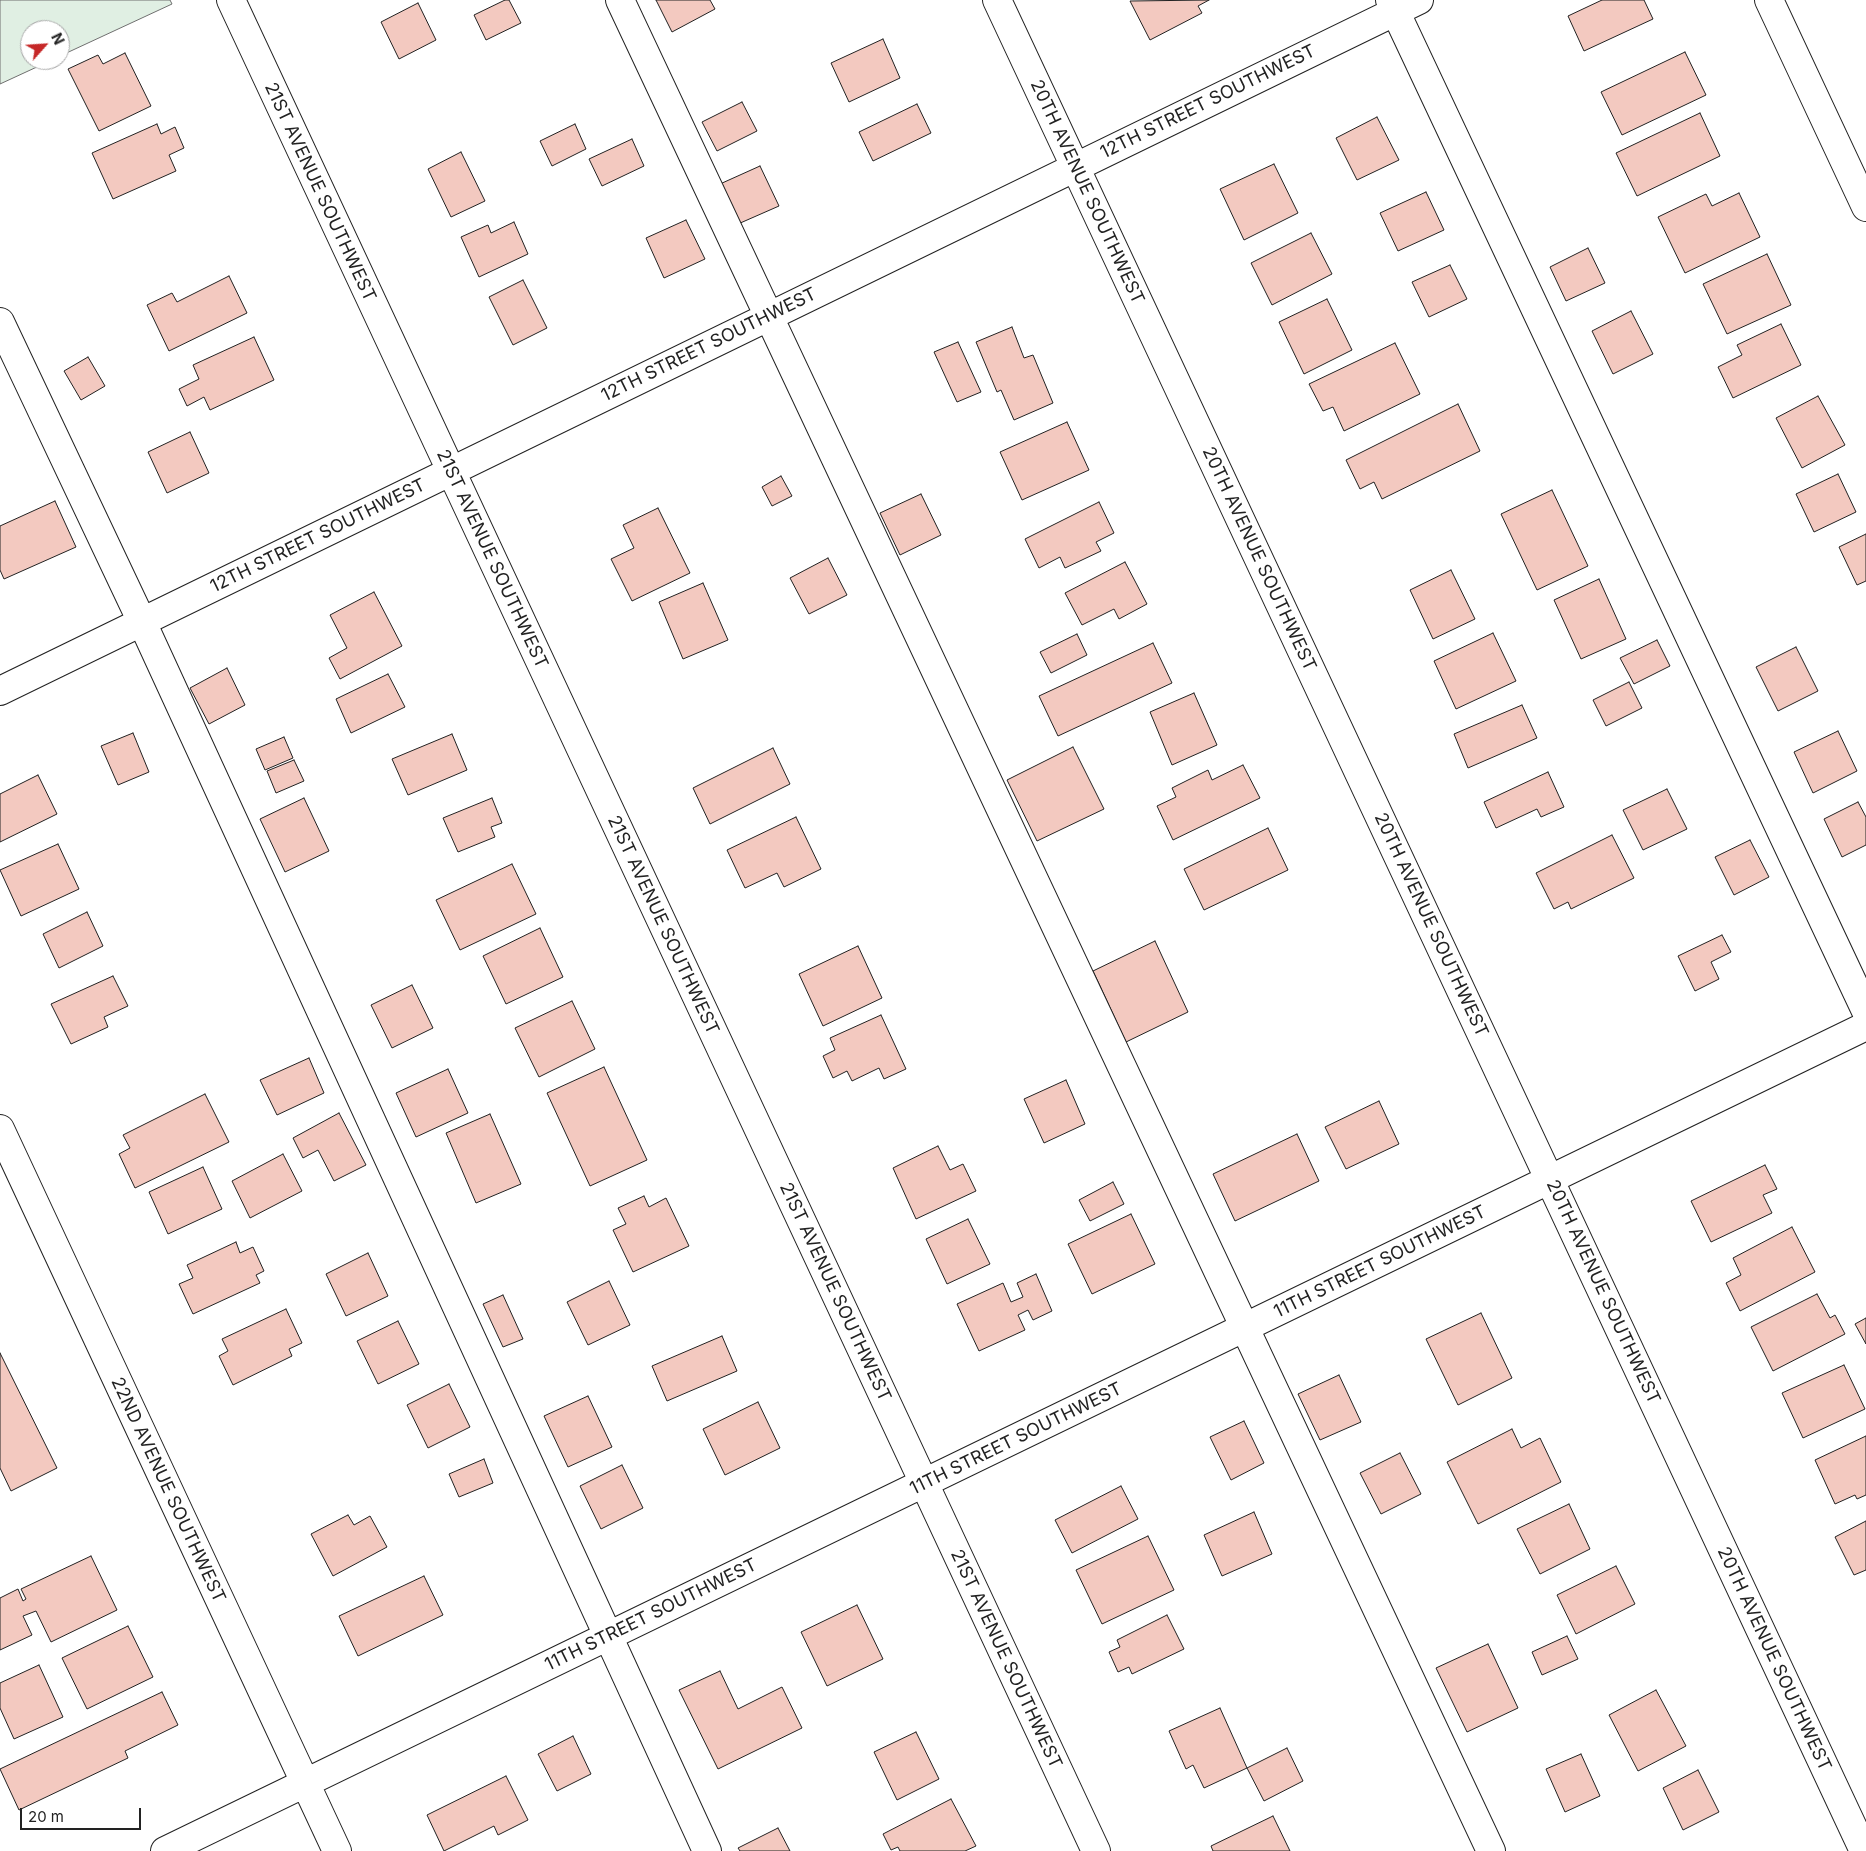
<!DOCTYPE html>
<style>
body{margin:0}
#map{position:relative;width:1866px;height:1851px;overflow:hidden;background:#fff;font-family:Inter,sans-serif}
canvas{display:block}
.north{position:absolute;left:20px;top:20px;width:50px;height:50px;box-sizing:border-box;background:#fff;border:1px solid #a7a7a7;border-radius:50%;rotate:64deg;font-size:14px;font-weight:700;line-height:20px;text-align:center;color:#222}
.north::after{content:'';display:block;margin:auto;width:18px;height:22px;background:#c62828;clip-path:polygon(50% 0,100% 100%,50% 72%,0 100%)}
.scale{position:absolute;left:20px;top:1808px;width:121px;height:22px;box-sizing:border-box;border:2px solid #222;border-top:0;padding-left:6px;font-size:15px;line-height:18px;white-space:nowrap;color:#222;-webkit-text-stroke:4px #fff;paint-order:stroke}
</style>
<div id="map">
<canvas width="1866" height="1851"></canvas>
<div class="north">N</div>
<div class="scale">20 m</div>
</div>
<script>
const c = document.querySelector('canvas').getContext('2d');
c.lineJoin = 'round';
function paint(path, color) { c.fillStyle = color; c.fill(path, 'evenodd'); }
const toPath = rows => new Path2D(rows.map(r => 'M' + r).join(''));
function trace(path, color, width, dash) { c.strokeStyle = color; c.lineWidth = width; c.lineCap = dash ? 'butt' : 'round'; c.setLineDash(dash || []); c.stroke(path); }
function write(font, color, halo, rows, align = 'center') {
  c.font = font + ' Inter,sans-serif'; c.lineWidth = 4; c.setLineDash([]); c.textBaseline = 'middle'; c.strokeStyle = halo; c.fillStyle = color; for (const [text, x, y, turn = 0] of rows) {
    c.save(); c.translate(x, y); c.rotate((+turn || 0) * Math.PI / 180); c.textAlign = isNaN(turn) ? turn : align; if (halo) c.strokeText(text, 0, 0); c.fillText(text, 0, 0); c.restore();
  }
}
const green = toPath([
 [0,0,170,0,172,4,60,56,60,30,30,30,30,60,52,60,0,84,0,0]
]);
const building = toPath([
 [505,0,509,0,521,23,486,40,474,15,505,0],
 [656,0,710,0,715,9,672,32,656,0],
 [1209,0,1198,6,1202,13,1150,40,1130,1,1209,0],
 [1602,0,1644,0,1653,19,1584,51,1568,16,1602,0],
 [418,3,436,40,399,59,381,22,418,3],
 [883,39,900,78,849,102,831,63,883,39],
 [1685,52,1706,95,1622,135,1601,92,1685,52],
 [125,53,151,106,99,131,68,69,98,55,103,64,125,53],
 [742,102,757,131,717,151,702,122,742,102],
 [917,104,931,133,873,161,859,132,917,104],
 [1700,113,1720,156,1637,196,1616,153,1700,113],
 [1377,117,1399,160,1357,180,1336,138,1377,117],
 [157,124,161,134,175,127,184,148,169,155,176,171,113,199,92,153,157,124],
 [575,124,586,149,552,166,540,141,575,124],
 [632,139,644,166,602,186,589,159,632,139],
 [461,152,485,201,451,217,428,169,461,152],
 [1274,164,1298,213,1244,240,1220,189,1274,164],
 [760,166,779,206,738,224,720,184,760,166],
 [1426,192,1444,230,1398,251,1380,213,1426,192],
 [1739,193,1760,237,1685,273,1658,217,1706,194,1712,206,1739,193],
 [686,220,705,259,664,278,646,238,686,220],
 [514,222,528,254,479,277,461,237,488,225,491,233,514,222],
 [1311,233,1332,274,1272,305,1251,263,1311,233],
 [1588,248,1605,283,1566,301,1550,267,1588,248],
 [1767,254,1791,305,1727,334,1703,284,1767,254],
 [1450,265,1467,299,1429,317,1412,282,1450,265],
 [229,276,247,313,169,351,147,305,172,293,177,302,229,276],
 [523,280,547,328,513,345,489,297,523,280],
 [1327,299,1352,350,1304,374,1279,322,1327,299],
 [1631,311,1653,354,1613,374,1592,331,1631,311],
 [1781,324,1801,365,1733,398,1718,367,1742,355,1737,345,1781,324],
 [1012,327,1024,358,1033,355,1053,403,1014,420,1001,390,997,392,976,342,1012,327],
 [254,337,274,380,210,410,204,397,187,406,179,389,199,379,193,365,254,337],
 [958,342,981,392,957,402,934,352,958,342],
 [1395,343,1420,394,1344,431,1333,407,1323,411,1309,384,1395,343],
 [88,357,105,386,81,400,64,371,88,357],
 [1818,396,1845,445,1802,468,1776,418,1818,396],
 [1458,404,1480,451,1382,499,1374,482,1360,489,1346,460,1458,404],
 [1067,422,1089,470,1022,500,1000,452,1067,422],
 [190,432,209,473,167,493,148,452,190,432],
 [1838,474,1856,512,1814,532,1796,494,1838,474],
 [781,476,792,496,772,506,762,487,781,476],
 [1552,490,1588,566,1537,590,1501,514,1552,490],
 [921,494,941,535,900,555,880,513,921,494],
 [55,501,76,547,4,579,0,570,0,526,55,501],
 [1099,502,1114,533,1096,542,1101,551,1065,568,1060,557,1039,568,1025,539,1099,502],
 [658,508,690,573,632,601,611,559,634,548,623,525,658,508],
 [1866,534,1866,581,1857,585,1839,547,1866,534],
 [828,558,847,595,809,614,790,578,828,558],
 [1125,562,1147,604,1119,619,1114,609,1082,625,1065,593,1125,562],
 [1451,570,1475,619,1433,639,1410,590,1451,570],
 [1599,579,1626,639,1581,659,1554,600,1599,579],
 [703,583,728,640,683,659,659,602,703,583],
 [374,592,402,646,340,679,329,658,347,648,330,615,374,592],
 [1493,633,1516,681,1456,709,1434,661,1493,633],
 [1077,634,1087,655,1051,673,1040,652,1077,634],
 [1657,640,1670,666,1634,684,1620,658,1657,640],
 [1153,643,1172,683,1058,736,1039,696,1153,643],
 [1796,647,1818,691,1778,711,1756,667,1796,647],
 [227,668,245,705,209,724,190,688,227,668],
 [388,674,405,707,351,733,336,699,388,674],
 [1629,682,1642,708,1606,726,1593,700,1629,682],
 [1194,693,1217,745,1172,765,1150,712,1194,693],
 [1522,705,1537,738,1468,768,1454,734,1522,705],
 [1838,731,1857,771,1813,793,1794,752,1838,731],
 [133,733,149,772,118,785,101,746,133,733],
 [452,734,467,770,408,795,392,759,452,734],
 [284,737,293,758,265,770,256,749,284,737],
 [1073,747,1104,809,1037,841,1007,780,1073,747],
 [773,748,790,784,710,824,693,788,773,748],
 [294,760,304,781,276,793,267,771,294,760],
 [1243,765,1260,798,1173,840,1157,806,1176,797,1172,788,1208,770,1212,780,1243,765],
 [1548,772,1564,807,1541,817,1537,809,1496,828,1484,802,1548,772],
 [38,775,57,814,0,842,0,794,38,775],
 [1667,789,1687,829,1643,850,1623,810,1667,789],
 [304,798,329,851,285,872,260,819,304,798],
 [492,798,502,823,491,827,495,837,458,852,443,818,492,798],
 [1858,802,1866,817,1866,845,1842,857,1824,819,1858,802],
 [796,817,821,869,784,887,777,873,745,888,727,850,796,817],
 [1268,828,1288,870,1204,910,1184,869,1268,828],
 [1612,835,1634,878,1571,909,1568,902,1554,909,1536,873,1612,835],
 [1750,840,1769,877,1734,895,1715,857,1750,840],
 [58,844,79,889,21,916,0,870,58,844],
 [512,864,536,914,460,950,436,900,512,864],
 [87,912,103,946,59,968,43,934,87,912],
 [540,928,563,977,506,1004,483,956,540,928],
 [1722,935,1731,952,1711,962,1719,979,1695,991,1678,956,1722,935],
 [1155,941,1188,1012,1126,1042,1093,971,1155,941],
 [858,946,882,998,823,1026,799,974,858,946],
 [113,976,128,1006,104,1017,108,1027,71,1044,51,1004,113,976],
 [412,985,433,1028,392,1048,371,1005,412,985],
 [572,1001,595,1049,539,1077,515,1028,572,1001],
 [881,1015,906,1069,884,1079,879,1068,852,1081,847,1071,833,1078,823,1056,835,1050,830,1038,881,1015],
 [309,1058,324,1093,277,1115,260,1080,309,1058],
 [604,1067,647,1160,590,1186,547,1093,604,1067],
 [448,1069,468,1113,416,1137,396,1093,448,1069],
 [1066,1080,1085,1124,1044,1143,1024,1099,1066,1080],
 [205,1094,229,1142,135,1188,119,1154,130,1148,123,1135,205,1094],
 [1379,1101,1399,1144,1346,1169,1325,1127,1379,1101],
 [339,1113,366,1165,334,1181,318,1150,303,1158,293,1138,339,1113],
 [490,1114,521,1184,476,1203,446,1133,490,1114],
 [1297,1134,1319,1181,1235,1221,1213,1174,1297,1134],
 [938,1146,950,1170,963,1164,976,1191,916,1219,893,1168,938,1146],
 [283,1154,302,1191,250,1218,232,1181,283,1154],
 [1765,1165,1777,1189,1763,1195,1772,1213,1711,1242,1691,1201,1765,1165],
 [203,1167,222,1209,168,1234,149,1192,203,1167],
 [1113,1182,1124,1204,1090,1221,1079,1200,1113,1182],
 [644,1196,649,1207,666,1198,689,1246,633,1272,613,1230,626,1224,618,1208,644,1196],
 [1131,1214,1155,1264,1092,1294,1068,1244,1131,1214],
 [968,1219,990,1264,947,1284,926,1239,968,1219],
 [1792,1227,1815,1272,1740,1311,1726,1283,1741,1275,1733,1258,1792,1227],
 [236,1242,240,1253,253,1247,264,1271,256,1275,260,1283,193,1314,179,1284,193,1278,187,1265,236,1242],
 [368,1253,388,1296,346,1316,326,1274,368,1253],
 [1036,1274,1052,1311,1033,1320,1028,1310,1018,1315,1025,1330,979,1351,957,1304,1003,1283,1011,1302,1023,1297,1017,1283,1036,1274],
 [609,1281,630,1325,588,1345,567,1302,609,1281],
 [1817,1294,1830,1318,1835,1315,1845,1334,1773,1371,1751,1327,1817,1294],
 [503,1295,523,1339,503,1347,483,1304,503,1295],
 [286,1309,302,1343,289,1349,292,1356,233,1385,219,1356,228,1351,222,1339,286,1309],
 [1481,1313,1512,1378,1458,1405,1426,1339,1481,1313],
 [1866,1318,1866,1344,1855,1324,1866,1318],
 [398,1321,419,1364,378,1384,357,1341,398,1321],
 [722,1336,737,1371,667,1401,652,1366,722,1336],
 [0,1353,57,1468,11,1491,0,1468,0,1353],
 [1844,1365,1865,1409,1803,1438,1782,1393,1844,1365],
 [1339,1375,1361,1422,1320,1440,1298,1394,1339,1375],
 [449,1384,470,1427,428,1448,407,1405,449,1384],
 [588,1396,612,1447,568,1467,544,1416,588,1396],
 [758,1402,780,1448,725,1475,703,1429,758,1402],
 [1244,1421,1264,1463,1231,1480,1210,1437,1244,1421],
 [1512,1429,1521,1448,1540,1438,1561,1482,1478,1524,1447,1462,1512,1429],
 [1866,1436,1866,1495,1857,1499,1855,1495,1835,1504,1815,1460,1866,1436],
 [1400,1453,1421,1494,1381,1514,1360,1473,1400,1453],
 [484,1459,493,1483,459,1497,449,1474,484,1459],
 [622,1465,643,1508,601,1529,580,1486,622,1465],
 [1121,1486,1138,1519,1072,1553,1055,1520,1121,1486],
 [1569,1504,1590,1549,1540,1574,1517,1529,1569,1504],
 [1254,1512,1272,1554,1222,1576,1204,1535,1254,1512],
 [348,1515,354,1525,370,1516,387,1547,333,1576,311,1534,348,1515],
 [1866,1521,1866,1570,1854,1575,1835,1537,1866,1521],
 [1148,1536,1174,1590,1102,1624,1076,1570,1148,1536],
 [91,1556,117,1610,51,1642,36,1611,23,1616,32,1635,0,1650,0,1598,18,1589,23,1601,26,1599,21,1589,91,1556],
 [1616,1566,1635,1604,1576,1634,1557,1595,1616,1566],
 [424,1576,443,1615,358,1656,339,1616,424,1576],
 [857,1605,883,1659,827,1686,801,1632,857,1605],
 [1167,1615,1184,1649,1132,1674,1129,1667,1118,1672,1109,1652,1120,1647,1117,1640,1167,1615],
 [128,1626,153,1677,87,1709,62,1658,128,1626],
 [1567,1636,1578,1659,1542,1675,1532,1652,1567,1636],
 [1488,1644,1518,1708,1467,1732,1436,1668,1488,1644],
 [39,1665,63,1717,14,1739,0,1708,0,1683,39,1665],
 [720,1671,738,1709,782,1687,802,1728,718,1769,679,1690,720,1671],
 [1656,1690,1686,1746,1638,1771,1609,1715,1656,1690],
 [162,1692,178,1725,125,1751,128,1758,19,1810,0,1769,162,1692],
 [1220,1708,1247,1768,1204,1788,1193,1765,1186,1769,1169,1731,1220,1708],
 [916,1732,939,1779,897,1800,874,1752,916,1732],
 [573,1736,591,1774,557,1791,538,1754,573,1736],
 [1287,1748,1303,1781,1264,1801,1247,1768,1287,1748],
 [1581,1754,1600,1796,1565,1812,1546,1769,1581,1754],
 [1698,1770,1719,1812,1683,1830,1663,1788,1698,1770],
 [506,1776,528,1820,498,1835,494,1826,444,1851,427,1815,506,1776],
 [951,1799,976,1846,965,1851,900,1851,898,1847,891,1850,883,1834,951,1799],
 [1273,1816,1290,1851,1213,1851,1211,1846,1273,1816],
 [778,1828,790,1851,740,1851,738,1848,778,1828]
]);
const minor = toPath([
 [231,0,1096,1851],
 [620,0,1491,1851],
 [997,0,1864,1851],
 [1390,0,1866,1011],
 [1769,0,1866,207],
 [0,322,142,622,707,1851],
 [0,691,1419,0],
 [0,1129,337,1851],
 [165,1851,1866,1026]
]);
const streetNames = [
 ["12TH STREET SOUTHWEST",1208,102,-26],
 ["21ST AVENUE SOUTHWEST",320,192,65],
 ["20TH AVENUE SOUTHWEST",1087,192,65],
 ["12TH STREET SOUTHWEST",709,345,-26],
 ["12TH STREET SOUTHWEST",318,536,-26],
 ["21ST AVENUE SOUTHWEST",492,559,65],
 ["20TH AVENUE SOUTHWEST",1259,559,65],
 ["21ST AVENUE SOUTHWEST",663,925,65],
 ["20TH AVENUE SOUTHWEST",1431,925,65],
 ["11TH STREET SOUTHWEST",1380,1262,-26],
 ["21ST AVENUE SOUTHWEST",835,1292,65],
 ["20TH AVENUE SOUTHWEST",1603,1292,65],
 ["11TH STREET SOUTHWEST",1016,1439,-26],
 ["22ND AVENUE SOUTHWEST",168,1490,65],
 ["11TH STREET SOUTHWEST",651,1615,-26],
 ["21ST AVENUE SOUTHWEST",1006,1659,65],
 ["20TH AVENUE SOUTHWEST",1774,1659,65]
];
paint(green, '#e0efe3');
trace(green, '#6f6f6f', 1);
paint(building, '#f3c9c0');
trace(building, '#222', 1);
trace(minor, '#222', 30);
trace(minor, '#fff', 28);
write('18px', '#222', '#fff', streetNames);
</script>
